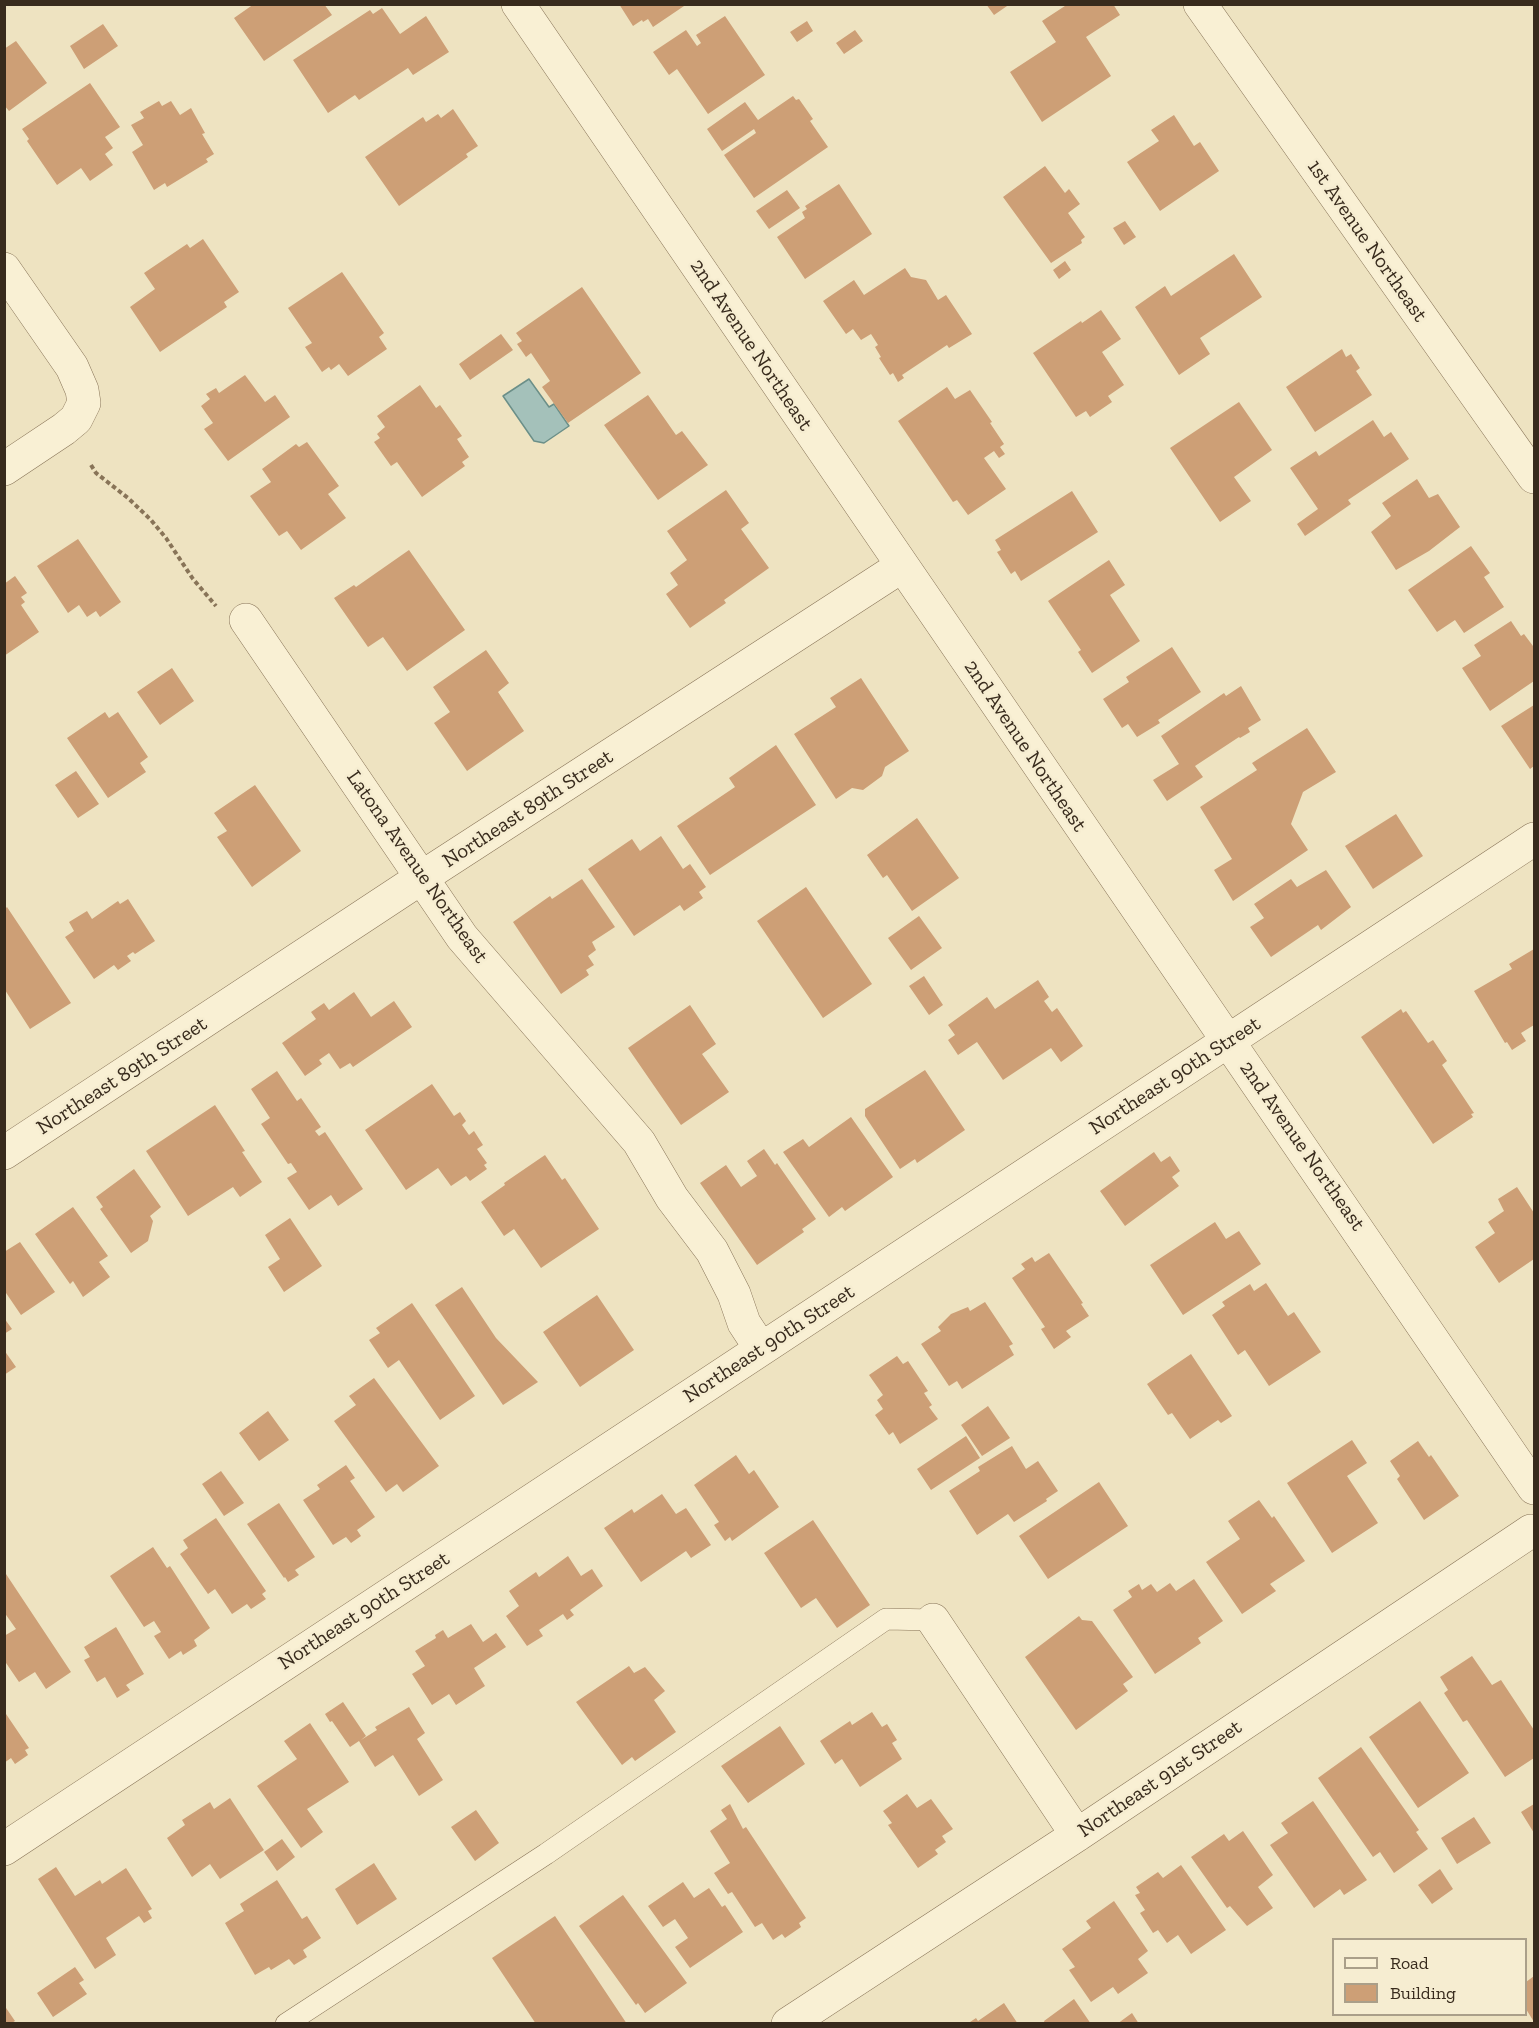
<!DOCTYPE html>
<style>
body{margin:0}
#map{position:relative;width:1539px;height:2028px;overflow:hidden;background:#eee3c1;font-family:"Zilla Slab",serif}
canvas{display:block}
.frame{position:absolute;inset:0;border:6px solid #382b1d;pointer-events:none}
.legend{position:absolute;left:1332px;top:1938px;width:195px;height:78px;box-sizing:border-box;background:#f6edd1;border:2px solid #aa9f89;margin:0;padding:8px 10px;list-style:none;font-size:18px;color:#382b1d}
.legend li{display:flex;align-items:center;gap:12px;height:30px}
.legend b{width:30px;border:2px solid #aa9f89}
</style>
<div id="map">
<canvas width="1539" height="2028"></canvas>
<div class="frame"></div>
<ul class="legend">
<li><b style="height:8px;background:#f9f0d4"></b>Road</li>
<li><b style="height:16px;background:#cd9f76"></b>Building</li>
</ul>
</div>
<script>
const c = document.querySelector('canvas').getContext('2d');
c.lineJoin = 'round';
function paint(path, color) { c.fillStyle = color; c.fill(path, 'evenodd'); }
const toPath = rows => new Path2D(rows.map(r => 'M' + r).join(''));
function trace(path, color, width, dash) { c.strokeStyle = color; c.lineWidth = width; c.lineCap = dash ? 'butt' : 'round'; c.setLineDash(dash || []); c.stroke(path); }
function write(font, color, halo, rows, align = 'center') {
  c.font = font + ' "Zilla Slab",serif'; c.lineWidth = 5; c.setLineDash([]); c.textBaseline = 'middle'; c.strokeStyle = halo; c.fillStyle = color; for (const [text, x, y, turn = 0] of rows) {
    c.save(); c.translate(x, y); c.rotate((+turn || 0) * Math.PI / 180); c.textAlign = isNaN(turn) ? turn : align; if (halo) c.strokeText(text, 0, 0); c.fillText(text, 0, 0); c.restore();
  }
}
const water = toPath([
 [529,379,549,407,554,404,569,426,544,443,534,441,503,396,529,379]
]);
const building = toPath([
 [254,4,324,4,332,15,264,61,234,18],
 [619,4,687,4,653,27,648,19,643,22,642,20,633,26],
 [986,4,1010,4,994,15],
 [1068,4,1113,4,1120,15,1086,37,1111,76,1042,122,1010,72,1056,42,1042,21],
 [382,8,400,34,426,16,449,52,413,75,408,68,359,100,355,95,328,113,293,60,370,10,373,14],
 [725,16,765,75,708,114,677,69,669,75,653,52,686,30,697,46,701,43,696,35],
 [807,21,813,31,797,42,790,32],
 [103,24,118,46,84,69,70,46],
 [855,30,863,41,844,54,836,43],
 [16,41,47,83,9,111,4,105,4,49],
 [90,83,120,127,105,137,113,148,105,154,113,165,90,181,81,168,57,185,27,141,29,139,22,129],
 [793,96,796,100,799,99,813,119,810,121,828,147,754,198,724,155,756,133,754,129,722,151,707,129,745,102,758,120],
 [159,101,162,106,171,101,180,115,191,108,205,133,202,134,214,154,206,159,208,162,167,187,165,183,154,190,132,152,143,145,131,125,144,118,140,112],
 [453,109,478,146,466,154,468,157,399,206,365,157,423,117,426,122,438,114,441,118],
 [1174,115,1194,146,1200,142,1219,171,1160,211,1127,162,1159,141,1151,130],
 [1045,166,1065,193,1069,189,1080,204,1068,213,1085,237,1081,240,1082,243,1051,263,1003,197],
 [839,184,872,234,805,279,777,237,805,218,802,212,807,209,805,206],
 [787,190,800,208,769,229,756,211],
 [1125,221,1136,237,1124,245,1113,228],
 [203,239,239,292,224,302,227,307,160,352,130,307,155,289,144,273,187,244,190,248],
 [1234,254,1262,297,1200,338,1210,354,1179,375,1135,307,1165,286,1171,296],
 [1065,261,1071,270,1059,279,1053,270],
 [905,268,911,277,926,280,938,300,946,295,972,334,949,348,947,345,902,375,904,378,898,382,893,373,890,375,879,358,881,357,875,347,878,345,871,334,861,340,853,329,846,334,823,301,854,280,864,295],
 [342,272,384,333,379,337,387,349,348,376,339,364,331,370,329,367,322,372,305,347,312,343,288,308],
 [582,287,641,373,568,423,542,387,550,381,531,353,526,357,517,344,522,341,516,333],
 [1101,310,1121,339,1102,352,1124,385,1108,396,1112,402,1090,417,1086,411,1076,417,1033,353,1081,321,1082,323],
 [501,334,513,350,470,380,459,364],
 [1342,349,1346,357,1351,354,1360,368,1356,371,1372,395,1315,432,1286,387],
 [245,375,265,402,275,395,290,417,228,461,204,429,213,423,201,406,210,399,206,394,216,388,219,393],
 [420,385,436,408,440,405,462,436,457,439,469,457,462,462,465,466,422,497,397,462,391,466,374,442,380,438,377,434,385,427,377,416],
 [947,387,955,399,970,390,992,422,990,423,1004,444,1000,447,1005,454,999,458,994,451,984,458,1006,489,968,515,957,500,953,502,898,421],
 [648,395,676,435,682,431,708,465,658,500,604,425],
 [1239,402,1272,450,1234,477,1251,501,1220,522,1170,448],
 [1373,420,1384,437,1391,432,1409,459,1348,500,1351,504,1305,536,1297,524,1318,509,1290,468,1316,451,1319,456],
 [307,442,339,486,328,494,346,518,301,550,287,531,279,536,250,496,271,482,262,469,296,444,299,447],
 [1417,479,1429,498,1438,494,1460,527,1429,551,1396,570,1371,532,1391,516,1382,503],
 [726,490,749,523,741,529,769,568,724,600,726,603,690,628,666,594,678,585,670,573,687,560,667,531],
 [1072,491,1098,532,1021,581,1015,571,1011,574,997,552,1001,550,995,540],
 [78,539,121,602,100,617,96,611,87,617,79,605,68,613,37,566],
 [1471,546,1490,573,1484,577,1504,607,1464,633,1455,620,1437,632,1408,590],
 [409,550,465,630,407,671,383,637,368,647,334,598,354,585,356,587],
 [1109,560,1125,585,1110,595,1140,641,1092,673,1078,652,1081,650,1048,601],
 [15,576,27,593,21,597,25,602,21,605,39,632,4,656,4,584],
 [1511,621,1521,636,1524,634,1533,646,1534,645,1534,681,1490,711,1462,668,1481,656,1474,645],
 [1172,647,1201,692,1158,720,1160,723,1137,737,1128,724,1122,728,1103,699,1129,682,1126,677],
 [486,650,509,683,498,692,524,731,467,771,434,723,450,712,433,687],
 [172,668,194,701,160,725,137,692],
 [861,678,909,751,885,767,882,776,863,790,852,788,836,799,794,734,836,707,830,698],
 [1241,686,1261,720,1248,728,1250,732,1240,738,1239,737,1195,766,1203,777,1167,801,1153,780,1179,764,1161,736,1224,693,1226,696],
 [1534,705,1534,766,1530,769,1501,726],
 [105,712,109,718,118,712,148,757,140,763,146,772,108,798,67,738],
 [1307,728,1336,772,1303,792,1291,824,1308,850,1233,901,1214,870,1232,859,1200,807,1257,770,1252,763],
 [776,745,816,805,710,875,677,826,735,787,729,778],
 [76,771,99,804,78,818,55,785],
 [255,785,301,851,252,887,217,837,227,831,214,813],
 [1396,814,1423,856,1373,889,1345,846],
 [917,818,959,878,912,911,887,875,883,878,867,855],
 [661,836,683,869,690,864,706,887,699,892,703,898,684,911,680,905,634,936,588,869,632,839,640,851],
 [1326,870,1351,907,1321,930,1318,925,1271,957,1250,927,1264,918,1254,904,1291,879,1297,887],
 [582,879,615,927,592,942,596,950,588,956,594,965,586,970,589,975,561,994,513,922,550,896,552,899],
 [806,887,872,984,823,1018,757,921],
 [128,899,155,941,135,954,133,952,127,956,131,961,118,970,114,965,94,979,65,937,74,931,69,922,87,911,92,919,118,901,120,904],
 [7,907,71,1003,30,1029,5,990,5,909],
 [919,916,942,948,911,970,888,938],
 [1534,949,1534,1025,1521,1033,1526,1041,1512,1050,1507,1042,1505,1043,1474,991,1512,969,1509,964],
 [924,976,943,1005,929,1015,909,986],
 [1038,980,1049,997,1044,1001,1052,1012,1057,1008,1083,1046,1061,1062,1051,1048,1003,1080,977,1042,958,1055,948,1040,955,1035,948,1025,987,997,995,1009],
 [354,992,371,1017,394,1001,412,1027,353,1067,350,1063,340,1069,329,1053,319,1060,322,1064,305,1076,282,1043,316,1019,311,1012,324,1003,329,1010],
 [690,1005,716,1044,702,1054,729,1092,681,1125,628,1048],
 [1401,1009,1403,1013,1406,1011,1428,1043,1433,1040,1447,1061,1442,1065,1474,1113,1471,1114,1473,1117,1433,1144,1361,1037],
 [925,1070,965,1130,917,1163,915,1159,900,1169,865,1116,865,1109],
 [277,1071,297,1101,301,1098,321,1127,315,1131,319,1136,325,1132,363,1189,338,1206,331,1195,309,1210,287,1178,297,1172,291,1163,288,1164,261,1124,270,1118,251,1089],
 [432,1084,454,1116,460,1112,466,1121,462,1125,469,1135,474,1131,483,1145,477,1149,487,1163,484,1165,487,1169,470,1181,466,1176,451,1186,438,1168,406,1190,365,1130],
 [215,1105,245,1151,242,1152,262,1182,240,1197,233,1187,188,1216,146,1151],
 [851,1117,893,1177,845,1211,842,1207,829,1217,783,1152,803,1139,809,1147],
 [764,1149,775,1165,777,1163,816,1219,802,1229,804,1232,757,1265,700,1183,726,1165,741,1187,757,1176,747,1161],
 [1154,1152,1161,1162,1170,1156,1180,1171,1172,1177,1179,1186,1125,1226,1100,1191],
 [545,1155,562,1180,565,1178,599,1229,541,1268,514,1229,504,1236,481,1202,505,1185,504,1183],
 [134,1169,161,1207,150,1216,153,1221,148,1241,131,1253,100,1209,103,1207,96,1197],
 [1517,1187,1534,1213,1534,1259,1499,1283,1475,1247,1495,1233,1488,1222,1504,1211,1498,1199],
 [73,1207,108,1256,99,1262,110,1277,83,1297,73,1281,70,1284,35,1234],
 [290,1218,322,1266,284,1292,268,1267,280,1259,265,1235],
 [1215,1222,1226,1239,1239,1231,1261,1264,1183,1315,1150,1265],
 [20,1242,55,1292,21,1315,4,1290,4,1252],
 [1049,1253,1083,1303,1081,1304,1089,1316,1066,1331,1071,1337,1054,1349,1041,1329,1045,1327,1012,1278,1025,1269,1021,1264,1032,1257,1035,1262],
 [1266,1283,1288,1316,1294,1312,1321,1352,1269,1386,1245,1350,1238,1355,1212,1315,1225,1306,1222,1302,1250,1284,1254,1291],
 [462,1287,496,1338,538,1382,503,1405,435,1305],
 [597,1295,634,1350,580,1387,543,1332],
 [985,1302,1013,1344,1009,1346,1014,1355,962,1389,957,1381,949,1386,921,1344,941,1331,938,1327,951,1314,968,1307,970,1311],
 [412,1303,475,1396,440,1420,399,1360,388,1368,369,1340,380,1333,376,1328],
 [4,1318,12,1329,4,1334],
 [4,1350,16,1367,4,1375],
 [1191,1354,1232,1416,1221,1423,1218,1420,1190,1439,1172,1413,1168,1415,1147,1384],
 [897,1356,903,1364,908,1361,928,1391,924,1393,932,1405,929,1407,938,1419,900,1444,893,1432,889,1435,875,1415,883,1409,877,1400,883,1395,869,1375],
 [374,1378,439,1466,403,1492,397,1484,386,1492,334,1421,356,1405,349,1396],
 [988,1406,1010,1438,982,1456,961,1425],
 [268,1411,289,1440,259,1461,239,1433],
 [966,1436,980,1458,931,1490,917,1469],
 [1352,1440,1367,1463,1347,1476,1378,1523,1332,1553,1287,1483],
 [1418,1441,1429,1457,1431,1455,1459,1496,1424,1520,1397,1479,1400,1476,1390,1461],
 [1012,1446,1026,1469,1038,1461,1058,1491,1046,1499,1047,1501,1014,1522,1008,1514,977,1535,949,1491,980,1471,978,1467],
 [736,1455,749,1474,754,1470,779,1507,732,1541,730,1537,725,1541,714,1525,719,1522,694,1485],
 [346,1465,355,1478,350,1481,375,1517,357,1530,361,1536,351,1543,346,1537,333,1545,303,1500,320,1489,317,1485],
 [221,1471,244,1503,224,1516,202,1484],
 [1099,1482,1128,1526,1048,1579,1019,1536],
 [662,1494,676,1514,686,1508,711,1545,691,1558,686,1551,641,1582,604,1528,632,1509,634,1513],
 [1259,1500,1272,1518,1274,1516,1305,1561,1270,1584,1276,1591,1242,1614,1206,1562,1240,1539,1228,1521],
 [279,1503,315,1557,295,1570,299,1575,288,1582,285,1577,284,1578,247,1524],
 [216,1518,266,1591,262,1594,266,1599,251,1609,247,1604,232,1614,215,1589,208,1594,180,1554,188,1548,183,1540],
 [813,1520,870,1605,837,1628,816,1598,801,1608,764,1553],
 [153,1547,167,1568,170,1566,210,1628,194,1640,197,1646,183,1655,181,1651,169,1659,154,1636,161,1632,154,1621,144,1627,110,1576],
 [568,1556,581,1576,592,1569,603,1586,570,1610,574,1615,567,1620,563,1614,539,1630,543,1636,527,1646,506,1616,519,1606,509,1591,536,1572,539,1577],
 [6,1574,71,1672,46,1689,35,1672,19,1682,4,1660,4,1636,16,1629,4,1612,4,1575],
 [1194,1579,1223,1621,1198,1638,1201,1643,1155,1674,1113,1610,1132,1597,1128,1591,1139,1584,1142,1590,1151,1584,1157,1592,1170,1583,1176,1591],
 [1079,1616,1082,1620,1092,1621,1133,1677,1123,1684,1128,1691,1076,1730,1025,1657],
 [471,1624,483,1642,496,1633,506,1647,474,1668,485,1686,456,1705,449,1694,432,1705,412,1674,425,1666,415,1651,436,1638,435,1635,443,1630,448,1638],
 [116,1627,144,1674,126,1685,130,1690,117,1698,105,1677,97,1682,84,1660,90,1657,84,1647],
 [1472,1656,1492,1685,1501,1680,1534,1730,1534,1758,1505,1777,1467,1720,1463,1722,1444,1693,1448,1690,1440,1677],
 [629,1666,634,1673,645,1667,665,1691,654,1700,676,1732,635,1761,632,1757,622,1765,576,1702],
 [1420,1701,1469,1773,1418,1808,1369,1737],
 [343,1702,366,1736,361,1740,377,1730,375,1727,409,1707,425,1733,417,1739,443,1780,419,1796,393,1755,375,1767,359,1741,350,1747,332,1721,330,1722,325,1714],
 [4,1711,29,1748,25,1750,28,1755,15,1764,11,1758,4,1763],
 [872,1712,882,1727,887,1724,897,1740,892,1743,902,1759,860,1787,842,1759,835,1764,820,1741,850,1721,852,1725],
 [310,1723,349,1782,307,1809,323,1832,301,1848,257,1786,297,1759,284,1741],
 [780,1726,805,1764,748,1803,721,1766],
 [1361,1747,1419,1830,1416,1832,1428,1849,1394,1873,1380,1852,1373,1857,1318,1778],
 [907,1794,917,1808,931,1799,953,1829,942,1836,946,1842,935,1850,938,1854,918,1868,888,1825,892,1823,883,1811],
 [230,1798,264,1850,220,1879,210,1864,192,1877,167,1838,185,1825,182,1820,210,1802,214,1809],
 [1313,1801,1367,1880,1344,1895,1340,1889,1314,1908,1270,1845,1288,1833,1281,1823],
 [730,1804,743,1829,746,1827,806,1918,799,1923,801,1927,785,1938,782,1934,773,1940,762,1923,755,1927,732,1892,728,1894,714,1873,730,1863,710,1831,727,1819,721,1810],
 [1534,1804,1534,1833,1521,1812],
 [476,1810,499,1843,475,1861,451,1827],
 [1474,1817,1491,1843,1457,1864,1441,1838],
 [1243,1831,1273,1875,1258,1887,1273,1908,1247,1926,1230,1906,1227,1908,1191,1857,1224,1834,1229,1841],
 [282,1839,295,1857,277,1871,264,1852],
 [374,1863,397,1899,357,1925,335,1889],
 [1181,1865,1226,1930,1191,1954,1178,1935,1167,1943,1158,1930,1153,1933,1140,1913,1145,1910,1135,1895,1140,1893,1136,1887,1158,1872,1163,1878],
 [56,1867,75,1896,100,1880,102,1884,126,1868,152,1909,148,1911,152,1918,144,1923,139,1916,106,1938,116,1955,95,1969,38,1879],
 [1440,1869,1453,1889,1432,1904,1418,1885],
 [277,1880,302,1919,307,1916,321,1938,303,1950,307,1957,294,1965,289,1959,271,1970,269,1967,255,1975,225,1923,244,1911,240,1904],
 [683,1882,694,1898,709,1888,722,1907,725,1905,743,1932,690,1968,675,1947,688,1938,675,1919,663,1927,648,1906],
 [623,1895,687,1983,645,2013,638,2003,636,2005,579,1926],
 [1114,1901,1148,1951,1138,1959,1148,1973,1118,1994,1113,1987,1091,2002,1069,1970,1075,1967,1062,1949,1091,1928,1086,1921],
 [555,1916,627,2024,536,2024,492,1958],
 [75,1967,84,1980,79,1983,87,1994,53,2017,37,1993],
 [1534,1976,1534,2022,1526,2009,1526,1982],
 [1074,1999,1091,2024,1045,2024,1044,2021],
 [1004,2003,1018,2024,967,2024,976,2018,978,2021],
 [4,2005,15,2021,10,2024,4,2024],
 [1132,2013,1139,2024,1117,2024]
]);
const path = toPath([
 [91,465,96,473,128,498,151,520,166,538,193,579,216,606]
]);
const service = toPath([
 [286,2024,546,1854,886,1619,933,1620]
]);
const minor = toPath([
 [518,4,1534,1488],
 [1200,4,1534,477],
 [4,269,72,367,82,390,84,403,76,419,64,429,4,469],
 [246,620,462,937,639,1142,672,1198,712,1251,734,1294,744,1323,761,1349],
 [4,1153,421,878,902,566],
 [933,1620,1077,1835],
 [4,1849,1534,839],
 [788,2024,1077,1835,1531,1531]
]);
const streetNames = [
 ["1st Avenue Northeast",1367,241,55],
 ["2nd Avenue Northeast",751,345,56],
 ["2nd Avenue Northeast",1025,746,56],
 ["Northeast 89th Street",528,809,-33],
 ["Latona Avenue Northeast",417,867,55],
 ["Northeast 89th Street",122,1076,-33],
 ["Northeast 90th Street",1175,1076,-33],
 ["2nd Avenue Northeast",1302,1146,55],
 ["Northeast 90th Street",769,1344,-33],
 ["Northeast 90th Street",364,1611,-33],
 ["Northeast 91st Street",1160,1779,-34]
];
paint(water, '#a4c1ba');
trace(water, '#6b8f88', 1.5);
paint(building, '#cd9f76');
trace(service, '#887458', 22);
trace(minor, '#887458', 34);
trace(path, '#887458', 4, [4.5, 3]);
trace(service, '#f9f0d4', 21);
trace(minor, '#f9f0d4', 33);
write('21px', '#382b1d', '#f6edd1', streetNames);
</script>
